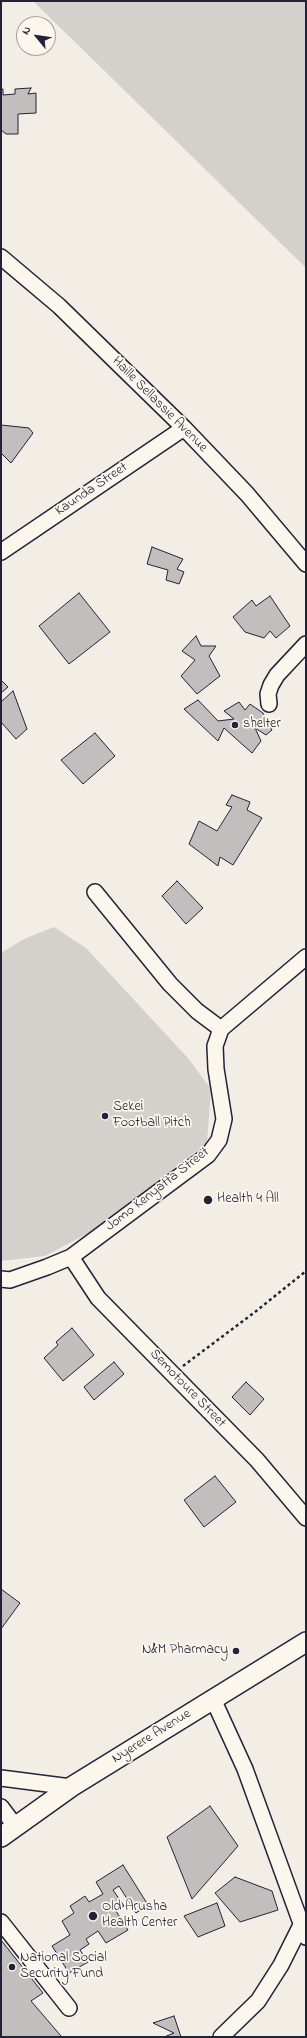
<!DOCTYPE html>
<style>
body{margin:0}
#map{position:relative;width:307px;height:2038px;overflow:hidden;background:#f2eee5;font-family:"Indie Flower",sans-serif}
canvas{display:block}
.frame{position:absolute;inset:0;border:2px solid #22223b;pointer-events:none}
.north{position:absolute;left:16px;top:16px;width:40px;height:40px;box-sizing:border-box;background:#fbf7ec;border:1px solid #a4a2a5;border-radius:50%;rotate:299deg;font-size:11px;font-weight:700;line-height:16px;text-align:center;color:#22223b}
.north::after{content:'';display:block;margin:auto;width:14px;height:18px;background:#22223b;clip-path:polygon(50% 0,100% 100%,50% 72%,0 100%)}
</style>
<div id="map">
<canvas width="307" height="2038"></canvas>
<div class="frame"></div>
<div class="north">N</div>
</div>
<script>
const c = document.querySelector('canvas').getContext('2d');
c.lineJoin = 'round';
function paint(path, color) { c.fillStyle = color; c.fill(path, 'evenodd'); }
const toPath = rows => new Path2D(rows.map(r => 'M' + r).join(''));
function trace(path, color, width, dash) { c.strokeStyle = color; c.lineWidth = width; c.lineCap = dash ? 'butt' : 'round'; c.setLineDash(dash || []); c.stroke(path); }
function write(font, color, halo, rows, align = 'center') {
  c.font = font + ' "Indie Flower",sans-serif'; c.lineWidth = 3.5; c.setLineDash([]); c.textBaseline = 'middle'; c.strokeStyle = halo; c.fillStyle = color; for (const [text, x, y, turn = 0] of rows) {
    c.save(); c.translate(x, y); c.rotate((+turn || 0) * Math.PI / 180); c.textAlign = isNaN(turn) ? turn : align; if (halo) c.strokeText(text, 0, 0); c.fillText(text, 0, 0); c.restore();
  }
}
const green = toPath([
 [33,1,306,1,306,268],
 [54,927,86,948,187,1057,211,1089,207,1143,100,1227,45,1256,1,1261,1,953,24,939]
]);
const building = toPath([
 [31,88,28,94,36,93,36,113,18,114,18,134,6,134,1,130,1,89,3,89,3,95,15,94,15,89,31,88],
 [1,425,29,428,33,433,11,463,1,453,1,425],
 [152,547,183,559,177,569,184,572,179,584,166,580,168,570,147,564,152,547],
 [79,593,110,632,69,664,39,626,79,593],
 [270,596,290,626,276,638,270,631,264,638,245,632,233,617,252,600,256,606,270,596],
 [196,636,201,646,216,646,209,656,220,676,197,694,181,676,195,660,182,651,196,636],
 [1,680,8,687,1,693,1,680],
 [13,691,27,729,16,739,1,722,1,702,13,691],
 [198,700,218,721,234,719,224,711,239,702,245,710,250,704,263,713,272,730,266,735,255,728,261,741,252,753,224,728,218,741,184,709,198,700],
 [95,733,115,756,83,784,61,760,95,733],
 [232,795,250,802,247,810,262,818,233,865,220,857,218,866,189,844,199,821,217,831,232,807,226,805,232,795],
 [177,881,203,908,186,924,162,896,177,881],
 [72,1328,94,1355,63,1381,44,1358,58,1345,56,1342,72,1328],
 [114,1362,124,1374,94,1400,84,1387,114,1362],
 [246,1382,264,1399,250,1415,232,1397,246,1382],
 [215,1476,236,1502,204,1527,184,1500,215,1476],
 [1,1589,20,1603,1,1629,1,1589],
 [210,1806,238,1846,192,1899,167,1837,210,1806],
 [123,1865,148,1905,136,1913,119,1886,113,1890,124,1906,116,1911,128,1930,106,1943,98,1931,86,1939,89,1944,80,1950,88,1962,69,1973,52,1946,70,1935,62,1921,74,1913,70,1906,85,1896,89,1902,103,1894,96,1882,123,1865],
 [235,1877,272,1891,278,1910,240,1922,215,1893,235,1877],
 [217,1903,225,1926,198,1937,184,1916,217,1903],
 [1,1940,43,1993,31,2001,61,2036,59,2037,1,2037,1,1940],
 [174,2016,181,2037,164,2037,174,2033,153,2023,174,2016]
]);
const path = toPath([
 [183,1366,255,1312,306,1271]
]);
const minor = toPath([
 [1,257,59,306,184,428,247,494,306,564],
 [1,552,184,428],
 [269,704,268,694,271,685,277,675,306,644],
 [95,892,170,984,197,1011,221,1029],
 [71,1257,98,1298,257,1460,306,1518],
 [1,1279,10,1280,47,1267,71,1257,208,1155,219,1140,224,1119,216,1069,215,1046,221,1029,306,957],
 [213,1699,245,1769,306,1937],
 [1,1778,71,1787],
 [1,1807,16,1827],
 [1,1922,69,2008],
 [221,2037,258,2001,281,1965,301,1925]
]);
const major = toPath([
 [1,1837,71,1787,306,1642]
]);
const markers = [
 [235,725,4,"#22223b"],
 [105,1116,4,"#22223b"],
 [208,1200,5,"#22223b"],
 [236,1651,4,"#22223b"],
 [93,1916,5,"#22223b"],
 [12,1967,4,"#22223b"]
];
const streetNames = [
 ["Haille Sellassie Avenue",159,405,45],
 ["Kaunda Street",92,490,-34],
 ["Jomo Kenyatta Street",158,1190,-38],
 ["Semotoure Street",187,1389,46],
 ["Nyerere Avenue",152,1737,-32]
];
const poiNames = [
 ["shelter",243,725],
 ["Sekei",113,1108],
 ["Football Pitch",113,1124],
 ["Health 4 All",217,1200],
 ["N&M Pharmacy",228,1651,"right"],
 ["Old Arusha",102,1908],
 ["Health Center",102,1924],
 ["National Social",20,1959],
 ["Security Fund",20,1975]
];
paint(green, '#d4d1cc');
paint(building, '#c2bebe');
trace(building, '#22223b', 1);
trace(minor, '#22223b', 18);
trace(major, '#22223b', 22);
trace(path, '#22223b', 2.5, [3, 3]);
trace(minor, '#fbf7ec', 15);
trace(major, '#fbf7ec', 19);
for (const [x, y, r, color] of markers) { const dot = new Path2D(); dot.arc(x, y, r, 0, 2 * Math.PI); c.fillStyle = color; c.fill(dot); trace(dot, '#fbf7ec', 1.5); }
write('14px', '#22223b', '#fbf7ec', streetNames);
write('14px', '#22223b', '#fbf7ec', poiNames, 'left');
</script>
